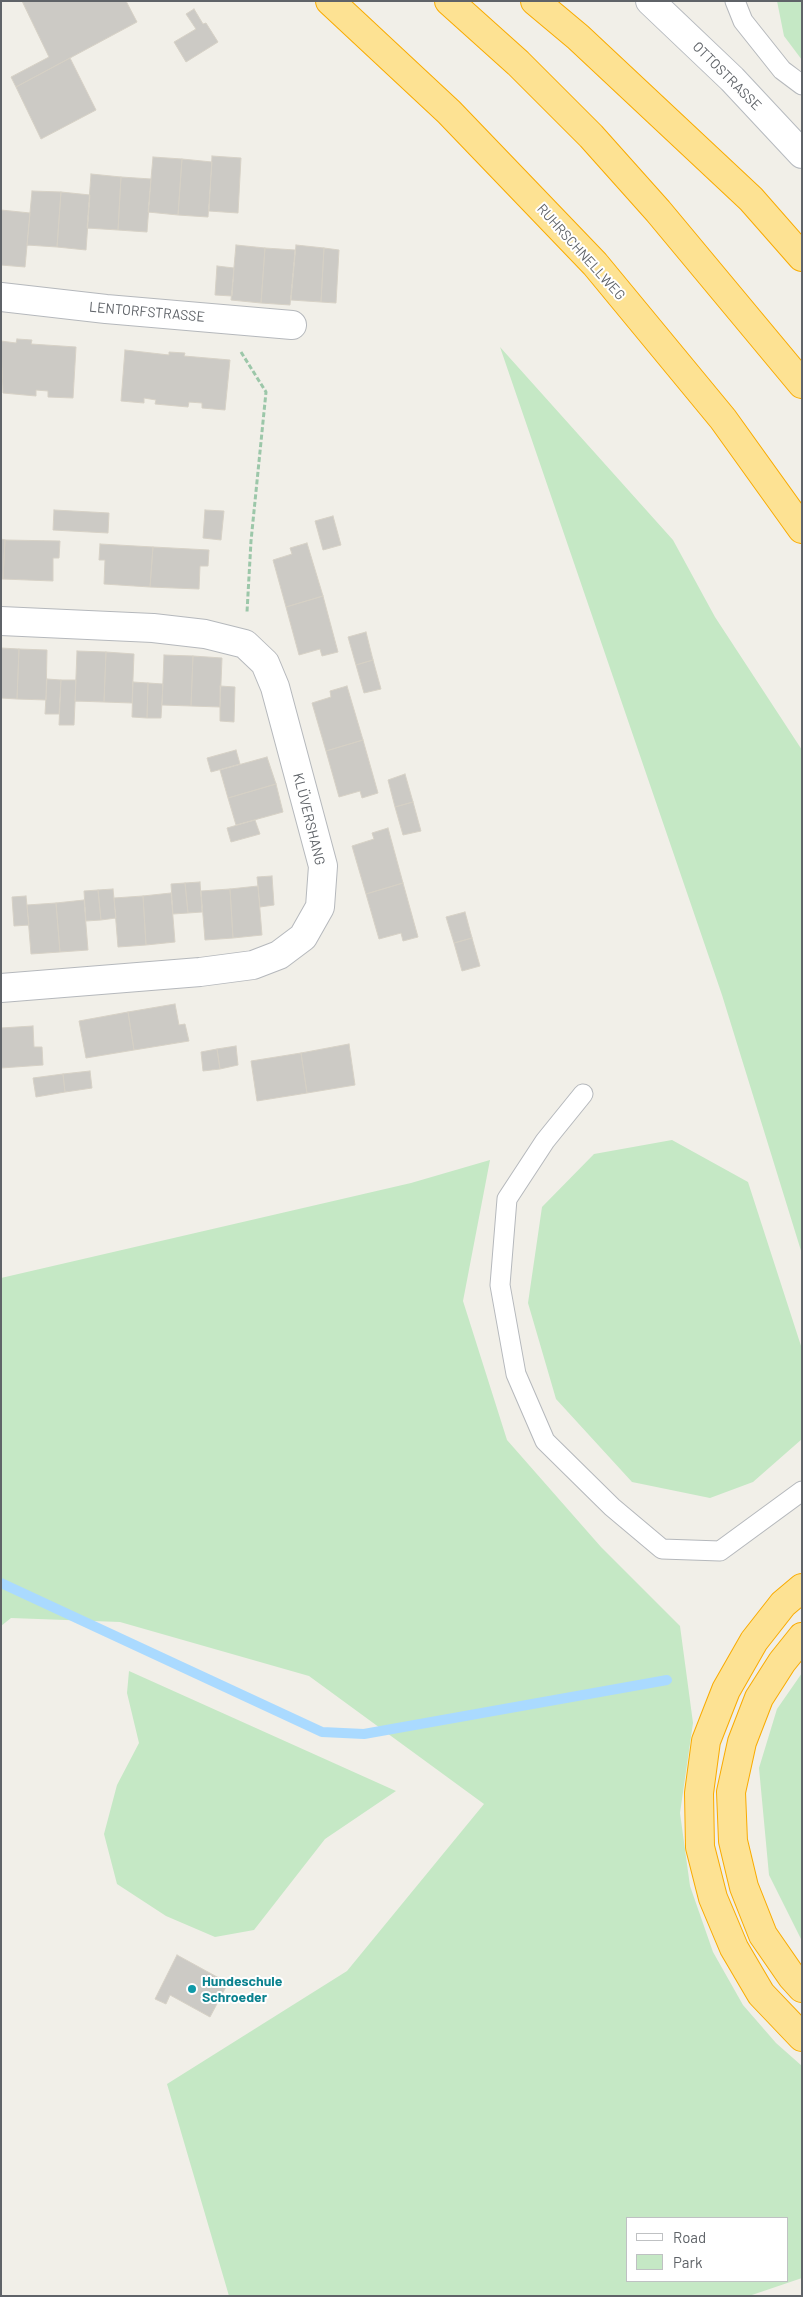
<!DOCTYPE html>
<meta charset="utf-8">
<style>
body{margin:0}
#map{position:relative;width:803px;height:2297px;overflow:hidden;background:#f1efe8;font-family:Barlow,sans-serif}
canvas{display:block}
.frame{position:absolute;inset:0;border:2px solid #5f6368;pointer-events:none}
.legend{position:absolute;left:626px;top:2217px;width:162px;height:65px;box-sizing:border-box;background:#fff;border:1px solid #bfc1c3;margin:0;padding:6px 9px;list-style:none;font-size:15px;color:#5f6368}
.legend li{display:flex;align-items:center;gap:10px;height:25px}
.legend b{width:25px;border:1px solid #bfc1c3}
</style>
<div id="map">
<canvas width="803" height="2297"></canvas>
<div class="frame"></div>
<ul class="legend">
<li><b style="height:6px;background:#fff"></b>Road</li>
<li><b style="height:14px;background:#c5e8c5"></b>Park</li>
</ul>
</div>
<script>
const c = document.querySelector('canvas').getContext('2d');
c.lineJoin = 'round';
function paint(path, color) { c.fillStyle = color; c.fill(path, 'evenodd'); }
const toPath = rows => new Path2D(rows.map(r => 'M' + r).join(''));
function trace(path, color, width, dash) { c.strokeStyle = color; c.lineWidth = width; c.lineCap = dash ? 'butt' : 'round'; c.setLineDash(dash || []); c.stroke(path); }
function write(font, color, halo, rows, align = 'center') {
  c.font = font + ' Barlow,sans-serif'; c.lineWidth = 4; c.setLineDash([]); c.textBaseline = 'middle'; c.strokeStyle = halo; c.fillStyle = color; for (const [text, x, y, turn = 0] of rows) {
    c.save(); c.translate(x, y); c.rotate((+turn || 0) * Math.PI / 180); c.textAlign = isNaN(turn) ? turn : align; if (halo) c.strokeText(text, 0, 0); c.fillText(text, 0, 0); c.restore();
  }
}
const green = toPath([
 [777,1,802,1,802,60,784,36],
 [500,347,673,540,715,617,802,750,802,1254,722,995],
 [672,1140,748,1182,802,1349,802,1439,753,1482,710,1498,632,1482,556,1399,528,1303,542,1207,594,1154],
 [490,1160,463,1301,507,1440,601,1547,680,1626,693,1723,680,1813,690,1886,713,1952,743,2005,776,2043,802,2066,802,2278,749,2296,229,2296,167,2084,347,1971,484,1804,309,1676,120,1622,11,1618,1,1626,1,1278,411,1183],
 [627,2218,787,2218,787,2281,627,2281],
 [129,1671,396,1791,325,1839,254,1930,215,1937,166,1916,117,1884,104,1834,117,1785,139,1743,127,1693],
 [802,1673,802,1941,769,1875,759,1768,777,1709]
]);
const stream = toPath([
 [1,1583,322,1732,364,1734,667,1680]
]);
const building = toPath([
 [22,1,126,1,137,22,16,87,11,77,49,57,22,1],
 [194,9,203,24,206,23,218,42,186,62,174,42,196,29,186,14,194,9],
 [70,58,96,110,41,139,16,87,70,58],
 [212,156,241,158,238,213,209,211,212,156],
 [153,157,182,159,178,215,148,212,153,157],
 [182,159,212,162,208,217,178,215,182,159],
 [91,174,121,177,118,230,87,228,91,174],
 [121,177,151,179,147,232,118,230,121,177],
 [32,191,61,192,57,247,27,245,32,191],
 [61,192,90,195,86,250,57,247,61,192],
 [1,210,30,213,25,267,1,265,1,210],
 [236,245,265,248,261,303,231,300,236,245],
 [296,245,324,248,321,302,291,300,296,245],
 [265,248,295,250,290,305,261,303,265,248],
 [324,248,339,250,336,303,321,302,324,248],
 [217,266,234,268,232,296,215,295,217,266],
 [17,339,32,340,31,344,76,347,73,398,48,397,48,391,36,390,36,396,3,393,1,341,16,343,17,339],
 [125,350,169,355,169,352,185,353,184,356,230,360,225,410,202,408,202,403,189,402,188,407,155,404,156,400,144,398,144,403,121,401,125,350],
 [54,510,109,513,108,533,53,530,54,510],
 [205,510,224,511,221,540,203,538,205,510],
 [333,516,341,545,323,550,315,521,333,516],
 [1,539,5,540,3,579,1,579,1,539],
 [5,540,60,541,59,558,53,558,53,581,3,579,5,540],
 [307,543,323,596,286,607,273,560,292,554,290,548,307,543],
 [100,544,153,547,150,587,104,584,105,560,99,560,100,544],
 [153,547,209,550,208,566,200,566,199,589,150,587,153,547],
 [323,596,338,652,322,656,320,649,299,655,286,607,323,596],
 [366,632,373,660,356,665,348,637,366,632],
 [1,648,19,649,17,699,1,698,1,648],
 [19,649,47,650,46,700,17,699,19,649],
 [77,651,106,652,104,702,75,701,77,651],
 [106,652,134,654,132,703,104,702,106,652],
 [164,655,193,656,191,706,162,705,164,655],
 [193,656,222,658,220,707,191,706,193,656],
 [373,660,381,689,364,693,356,665,373,660],
 [47,679,61,680,59,714,45,714,47,679],
 [61,680,76,680,74,725,59,725,61,680],
 [133,682,148,683,147,718,132,717,133,682],
 [148,683,163,684,161,718,147,718,148,683],
 [220,686,235,687,234,722,220,721,220,686],
 [347,686,363,740,326,751,312,703,331,697,330,691,347,686],
 [363,740,378,793,362,798,360,791,339,797,326,751,363,740],
 [236,750,240,764,211,772,207,758,236,750],
 [267,757,276,784,228,798,220,770,267,757],
 [405,774,413,802,395,807,388,780,405,774],
 [276,784,283,812,236,825,228,798,276,784],
 [413,802,421,831,403,835,395,807,413,802],
 [255,820,260,834,231,842,227,828,255,820],
 [388,828,403,883,366,894,352,846,374,839,372,833,388,828],
 [272,876,274,905,260,907,257,877,272,876],
 [200,882,202,912,188,913,185,883,200,882],
 [185,883,188,913,173,914,171,884,185,883],
 [403,883,418,937,403,941,401,933,379,939,366,894,403,883],
 [258,886,262,935,233,938,230,889,258,886],
 [113,889,116,918,101,920,98,890,113,889],
 [230,889,233,938,205,940,201,891,230,889],
 [98,890,101,920,86,921,84,891,98,890],
 [171,893,175,942,146,945,143,896,171,893],
 [26,896,29,925,14,926,12,897,26,896],
 [143,896,146,945,118,947,114,898,143,896],
 [84,900,88,950,60,952,56,903,84,900],
 [56,903,60,952,31,954,27,905,56,903],
 [465,912,472,938,454,943,446,917,465,912],
 [472,938,480,966,462,971,454,943,472,938],
 [175,1004,179,1025,185,1024,189,1041,134,1050,128,1012,175,1004],
 [128,1012,134,1050,86,1058,79,1021,128,1012],
 [33,1026,34,1047,42,1047,43,1065,1,1068,1,1028,33,1026],
 [349,1044,355,1085,307,1093,301,1053,349,1044],
 [236,1046,238,1065,220,1069,217,1049,236,1046],
 [217,1049,220,1069,203,1071,201,1052,217,1049],
 [301,1053,307,1093,257,1101,251,1061,301,1053],
 [90,1071,92,1088,65,1092,63,1074,90,1071],
 [63,1074,65,1092,36,1097,33,1078,63,1074],
 [177,1955,228,1983,210,2017,170,1995,166,2004,155,1999,177,1955]
]);
const path = toPath([
 [241,352,266,392,251,541,247,612]
]);
const lane = toPath([
 [735,1,743,21,782,70,802,85],
 [583,1094,545,1141,507,1199,500,1285,516,1374,545,1441,612,1507,662,1549,720,1551,802,1491]
]);
const street = toPath([
 [1,297,106,309,292,325],
 [1,621,153,628,205,634,245,644,265,663,275,687,323,866,320,907,303,937,279,955,253,965,200,972,1,988]
]);
const secondary = toPath([
 [650,1,732,79,802,154]
]);
const highway = toPath([
 [330,1,449,112,595,264,723,419,802,529],
 [449,1,518,63,591,136,658,211,802,384],
 [535,1,578,37,751,199,802,257],
 [802,1588,783,1604,754,1641,726,1690,706,1741,699,1793,700,1847,713,1898,734,1948,761,1994,802,2037],
 [802,1637,782,1662,759,1698,742,1742,731,1792,733,1841,744,1887,763,1935,792,1977,802,1988]
]);
const markers = [
 [192,1989,5,"#0f9aa8"]
];
const streetNames = [
 ["OTTOSTRASSE",727,76,45],
 ["RUHRSCHNELLWEG",581,252,48],
 ["LENTORFSTRASSE",147,312,5],
 ["KLÜVERSHANG",309,819,76]
];
const cultureNames = [
 ["Hundeschule",202,1981],
 ["Schroeder",202,1997]
];
paint(green, '#c5e8c5');
trace(stream, '#aadaff', 10);
paint(building, '#cccac5');
trace(building, '#d6d1c6', 1);
trace(lane, '#b5b8bc', 21);
trace(street, '#b5b8bc', 30);
trace(secondary, '#b6babf', 30);
trace(highway, '#f9ab00', 30);
trace(path, '#9cc7a9', 3, [5, 2.5]);
trace(lane, '#fff', 19);
trace(street, '#fff', 28);
trace(secondary, '#fff', 28);
trace(highway, '#fde293', 28);
for (const [x, y, r, color] of markers) { const dot = new Path2D(); dot.arc(x, y, r, 0, 2 * Math.PI); c.fillStyle = color; c.fill(dot); trace(dot, '#fff', 2); }
write('14px', '#5f6368', '#fff', streetNames);
write('bold 14px', '#0d838f', '#fff', cultureNames, 'left');
</script>
